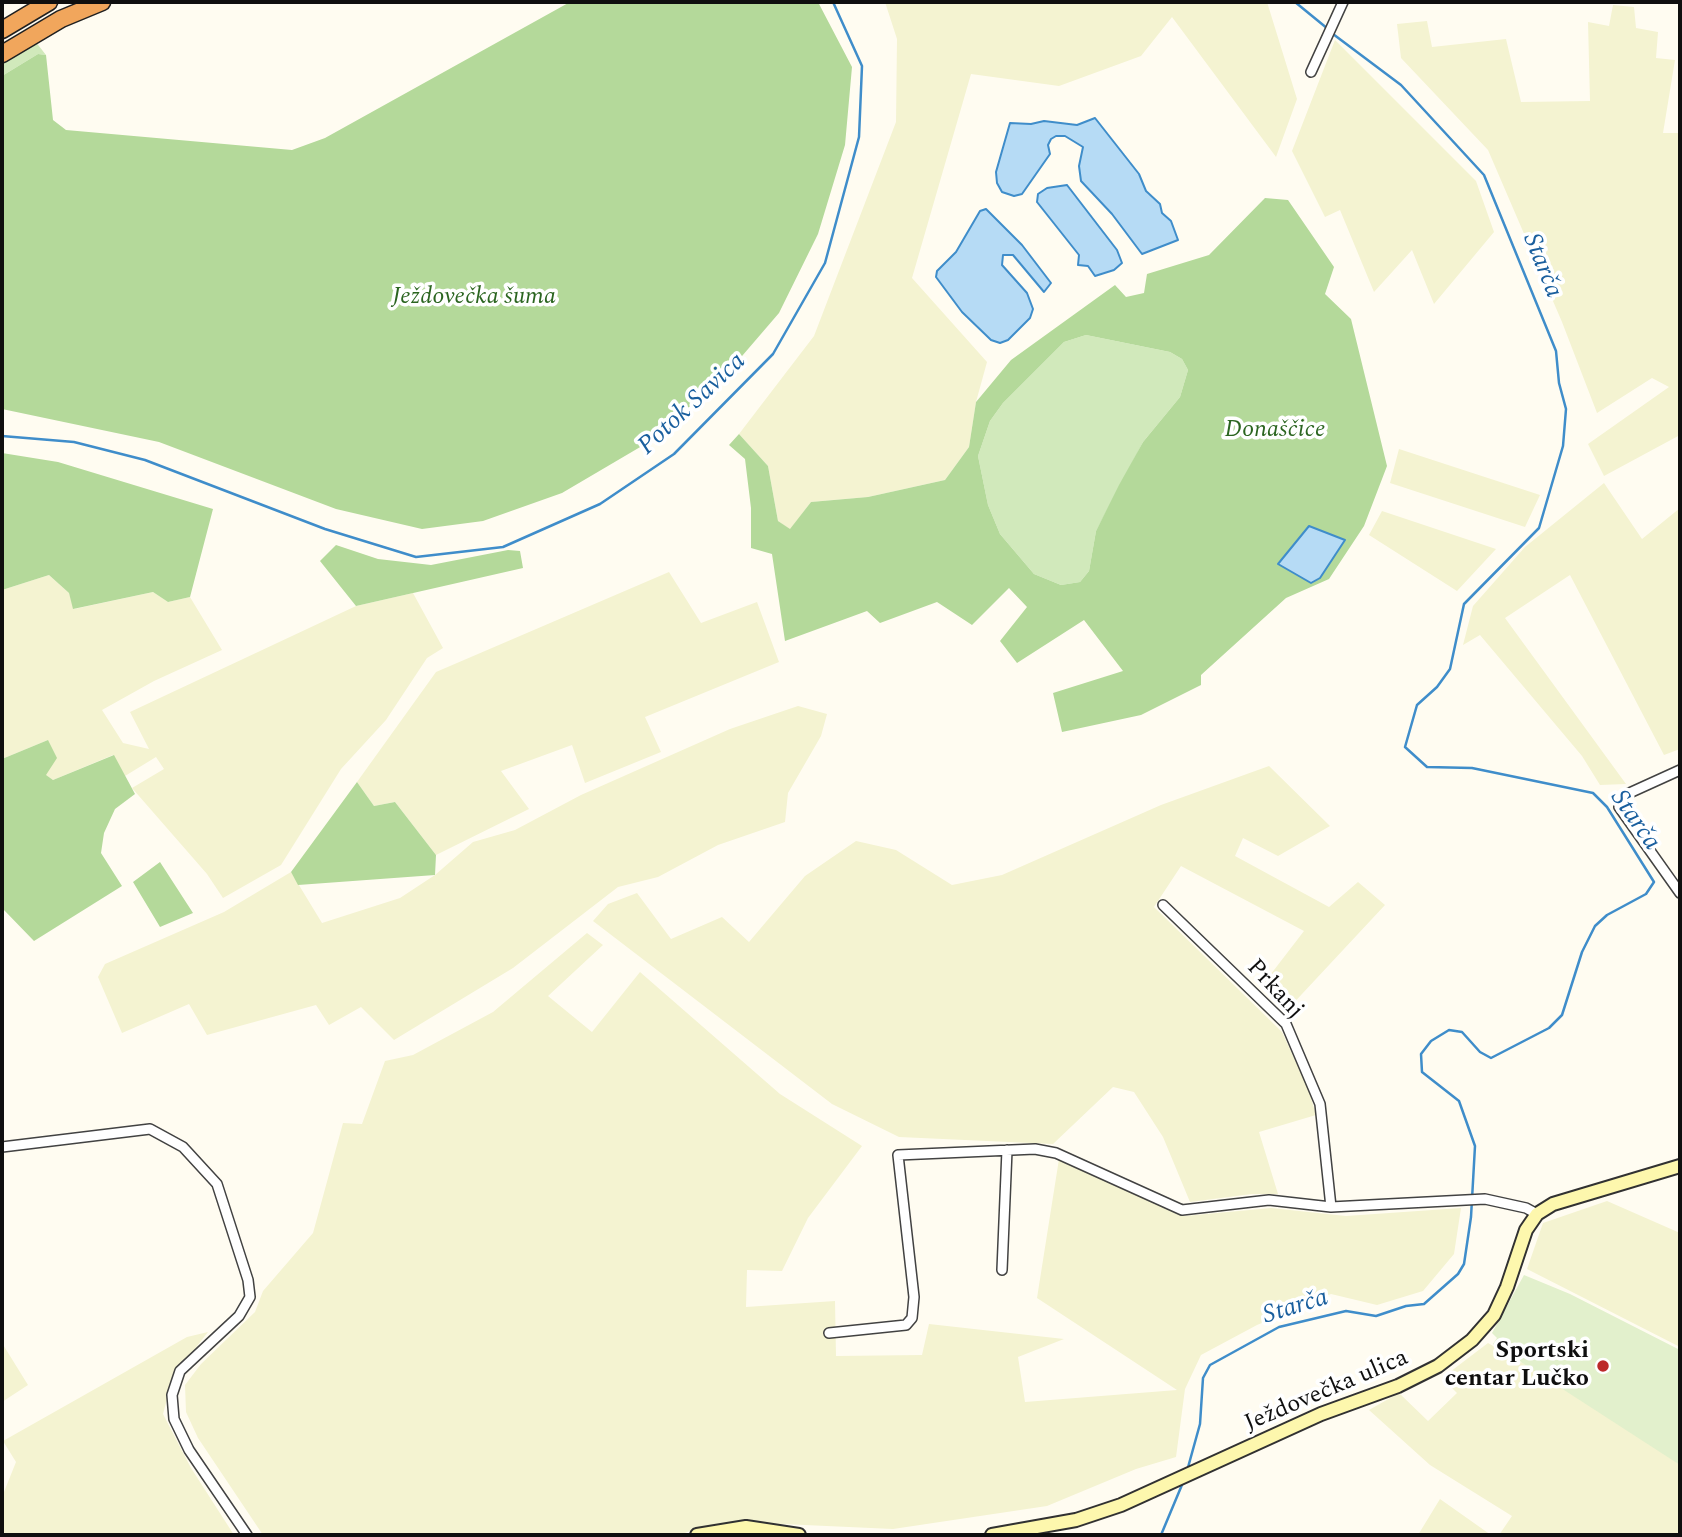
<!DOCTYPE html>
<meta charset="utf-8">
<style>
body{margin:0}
#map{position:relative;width:1682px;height:1537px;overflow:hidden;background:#fffcf1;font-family:Spectral,serif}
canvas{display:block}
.frame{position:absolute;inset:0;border:4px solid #0f0f0f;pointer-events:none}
</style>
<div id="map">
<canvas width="1682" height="1537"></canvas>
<div class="frame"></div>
</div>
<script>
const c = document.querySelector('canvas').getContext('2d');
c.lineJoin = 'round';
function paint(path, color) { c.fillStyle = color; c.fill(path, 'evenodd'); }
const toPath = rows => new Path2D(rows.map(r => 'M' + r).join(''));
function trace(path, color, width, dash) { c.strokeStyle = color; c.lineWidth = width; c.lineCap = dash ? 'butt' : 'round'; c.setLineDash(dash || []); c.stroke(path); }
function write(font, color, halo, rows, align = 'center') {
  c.font = font + ' Spectral,serif'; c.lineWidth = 7; c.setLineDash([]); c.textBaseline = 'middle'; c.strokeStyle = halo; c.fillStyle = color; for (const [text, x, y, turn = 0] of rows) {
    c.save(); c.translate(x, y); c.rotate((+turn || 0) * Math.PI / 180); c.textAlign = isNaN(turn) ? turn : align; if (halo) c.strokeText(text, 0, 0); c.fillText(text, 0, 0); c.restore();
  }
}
const farmland = toPath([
 [885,2,1267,2,1297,99,1276,157,1172,17,1141,56,1059,86,971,74,912,278,987,362,976,402,969,447,945,480,868,497,811,502,790,530,778,521,768,466,739,434,814,336,896,122,897,39],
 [1613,5,1634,7,1636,28,1658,32,1656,58,1675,60,1663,133,1680,133,1680,435,1604,476,1588,444,1669,387,1652,378,1597,413,1562,322,1488,150,1401,58,1397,24,1427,21,1432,47,1506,39,1521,102,1590,101,1588,22,1609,26],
 [1335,40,1476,181,1494,232,1434,304,1412,250,1374,292,1340,210,1325,217,1292,151],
 [1399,449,1540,495,1525,527,1390,483],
 [1604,483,1642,539,1680,508,1680,749,1664,755,1570,575,1505,618,1626,784,1600,785,1582,756,1480,635,1463,645,1473,606,1525,547],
 [1382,511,1496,549,1457,591,1369,535],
 [669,572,701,623,757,602,779,662,645,717,661,752,585,783,572,745,501,771,529,809,436,855,395,802,374,806,357,782,436,672],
 [49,575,69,593,74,609,153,592,168,602,190,597,222,650,154,681,102,710,123,743,149,749,130,712,356,606,413,593,443,648,427,658,386,720,341,769,281,865,223,898,207,874,132,788,164,769,156,757,125,776,113,755,53,780,45,775,48,740,2,759,2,590],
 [798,706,827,714,821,736,788,793,785,822,718,845,658,877,618,887,513,968,394,1040,361,1007,329,1025,316,1005,207,1035,189,1004,122,1033,98,977,105,964,224,912,291,872,322,923,400,898,435,875,473,842,515,830,581,795,730,729],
 [1269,766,1330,826,1278,856,1243,838,1235,856,1329,907,1358,882,1385,905,1288,1009,1264,983,1304,931,1181,866,1154,907,1282,1032,1308,1088,1316,1115,1259,1132,1278,1194,1252,1194,1190,1202,1163,1137,1134,1092,1113,1087,1053,1144,899,1137,832,1104,593,921,608,904,637,893,671,939,722,917,749,942,805,876,856,841,896,850,952,885,1002,875,1161,805],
 [587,933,603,945,548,996,592,1032,640,972,780,1094,862,1146,808,1218,782,1271,747,1270,746,1307,835,1301,836,1356,922,1355,929,1324,1064,1339,1018,1357,1025,1402,1177,1390,1037,1298,1059,1159,1185,1216,1271,1208,1346,1216,1461,1208,1454,1254,1423,1291,1377,1305,1331,1294,1257,1325,1201,1355,1185,1389,1176,1457,1136,1469,1047,1506,893,1529,738,1522,697,1528,680,1535,263,1535,198,1438,186,1412,185,1385,201,1364,255,1312,263,1291,313,1233,343,1123,362,1124,385,1061,413,1055,493,1012],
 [1607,1201,1680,1233,1680,1347,1527,1269,1543,1223],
 [208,1332,173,1377,163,1414,191,1468,234,1535,2,1535,2,1497,16,1462,3,1441,187,1337],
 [2,1343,28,1385,2,1402],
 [1488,1343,1618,1418,1680,1465,1680,1535,1499,1535,1512,1516,1430,1465,1369,1410,1399,1393,1428,1421,1457,1393,1442,1378],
 [1440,1499,1491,1535,1418,1535]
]);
const green = toPath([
 [35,41,46,55,38,54,2,76,2,62],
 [1086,335,1170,352,1182,359,1188,370,1180,397,1143,442,1096,531,1089,571,1080,582,1061,585,1034,574,1000,534,988,505,978,456,990,421,1003,403,1064,342]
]);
const forest = toPath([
 [570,2,818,2,852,67,845,145,818,234,779,313,724,377,647,443,562,493,483,521,422,529,336,509,159,442,2,409,2,76,38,54,46,55,53,120,66,130,292,150,325,138],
 [1265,198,1288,200,1334,267,1325,294,1351,319,1387,466,1364,526,1329,579,1286,598,1201,675,1201,685,1141,715,1062,732,1053,693,1123,671,1084,620,1017,663,1000,641,1027,607,1009,588,972,625,937,602,880,623,867,611,785,641,772,554,751,548,751,508,745,459,729,445,739,434,768,466,778,521,790,529,811,502,868,497,945,480,969,447,976,402,1011,360,1115,285,1126,297,1144,293,1147,274,1209,255],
 [1086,335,1170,352,1182,359,1188,370,1180,397,1143,442,1119,485,1096,531,1089,571,1080,582,1061,585,1034,574,1000,534,988,505,978,456,990,421,1003,403,1064,342],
 [1309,526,1344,540,1320,578,1312,583,1278,564],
 [2,453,58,462,213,509,190,597,168,602,153,592,73,609,69,593,49,575,2,590],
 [336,545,378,559,431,565,508,550,520,551,523,568,356,606,320,561],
 [48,740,57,758,46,775,53,780,114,755,135,794,115,809,104,833,101,853,122,886,34,941,2,908,2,759],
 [357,782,374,806,395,802,436,855,435,875,298,885,291,872],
 [160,862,193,913,160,927,133,882]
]);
const pitch = toPath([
 [1524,1275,1570,1294,1680,1350,1680,1465,1493,1344,1497,1338,1492,1333]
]);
const water = toPath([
 [1095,118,1139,174,1146,191,1160,204,1162,213,1171,221,1178,240,1142,254,1112,214,1081,181,1079,166,1083,147,1065,136,1056,136,1051,139,1048,145,1050,154,1022,194,1014,196,1002,192,997,183,996,172,1010,123,1031,124,1044,121,1077,125,1095,118],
 [1067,185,1117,250,1122,263,1114,270,1095,276,1088,266,1078,265,1079,255,1037,202,1038,194,1047,188,1067,185],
 [986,209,1022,245,1051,283,1044,292,1013,255,1003,255,1002,265,1027,293,1033,309,1030,318,1008,340,1000,343,991,340,962,312,936,277,937,271,956,252,980,211,986,209],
 [1309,526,1345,540,1320,578,1311,583,1278,564,1309,526]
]);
const stream = toPath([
 [1295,2,1328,29],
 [2,436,74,442,145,460,325,529,416,557,503,547,600,504,674,454,773,354,825,263,859,137,862,66,833,2],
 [1187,1471,1200,1424,1203,1378,1210,1365,1279,1327,1346,1311,1376,1316,1406,1306,1424,1304,1458,1274,1464,1264,1471,1217,1475,1146,1459,1101,1422,1072,1421,1054,1431,1041,1449,1030,1462,1032,1480,1052,1491,1058,1549,1028,1562,1015,1582,952,1595,926,1607,915,1646,894,1654,882,1607,807,1593,793,1472,768,1427,767,1405,747,1417,705,1437,687,1450,669,1464,604,1539,528,1563,446,1566,409,1559,383,1556,351,1484,175,1401,85,1333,34],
 [1161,1535,1184,1480]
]);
const street = toPath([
 [1311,72,1343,2],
 [1680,770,1625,795,1619,807,1680,893],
 [1163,905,1286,1024,1320,1104,1331,1207],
 [2,1147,150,1129,183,1147,217,1184,248,1280,250,1297,239,1316,180,1371,172,1395,174,1419,189,1450,247,1535],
 [1002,1270,1007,1150],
 [829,1333,906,1325,912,1318,914,1297,898,1155,1035,1149,1056,1153,1182,1210,1269,1200,1331,1207,1485,1199,1526,1208,1537,1214]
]);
const secondary = toPath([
 [697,1535,746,1527,799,1535],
 [992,1535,1076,1520,1121,1505,1321,1414,1398,1386,1438,1366,1472,1340,1494,1315,1507,1287,1526,1230,1537,1214,1553,1204,1680,1166]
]);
const highway = toPath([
 [2,30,49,2],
 [2,54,61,19,102,2]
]);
const markers = [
 [1603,1366,7,"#bc292a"]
];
const parkNames = [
 ["Ježdovečka šuma",474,298],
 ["Donaščice",1275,431]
];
const streetNames = [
 ["Prkanj",1274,990,47],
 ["Ježdovečka ulica",1327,1392,-23]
];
const poiNames = [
 ["Sportski",1589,1352],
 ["centar Lučko",1589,1380]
];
const waterNames = [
 ["Starča",1541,266,68],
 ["Potok Savica",693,405,-43],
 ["Starča",1634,821,55],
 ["Starča",1296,1308,-17]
];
paint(farmland, '#f4f3d1');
paint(green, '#d1e9bb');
paint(forest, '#b4d99a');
paint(pitch, '#e2f0cc');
paint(water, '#b6dbf5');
trace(water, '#3f8dca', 2);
trace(stream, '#3f8dca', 2.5);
trace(street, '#424242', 12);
trace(secondary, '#313131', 16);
trace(highway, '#202020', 19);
trace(street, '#fff', 9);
trace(secondary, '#fdf7ad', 12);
trace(highway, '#f1a65c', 16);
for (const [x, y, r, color] of markers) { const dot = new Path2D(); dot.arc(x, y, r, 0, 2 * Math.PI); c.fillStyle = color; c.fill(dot); trace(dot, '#fff', 2.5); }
write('italic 24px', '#2b6520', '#fff', parkNames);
write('24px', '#0f0f0f', '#fff', streetNames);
write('bold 24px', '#0f0f0f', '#fff', poiNames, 'right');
write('italic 26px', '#1a5f9e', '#fff', waterNames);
</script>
